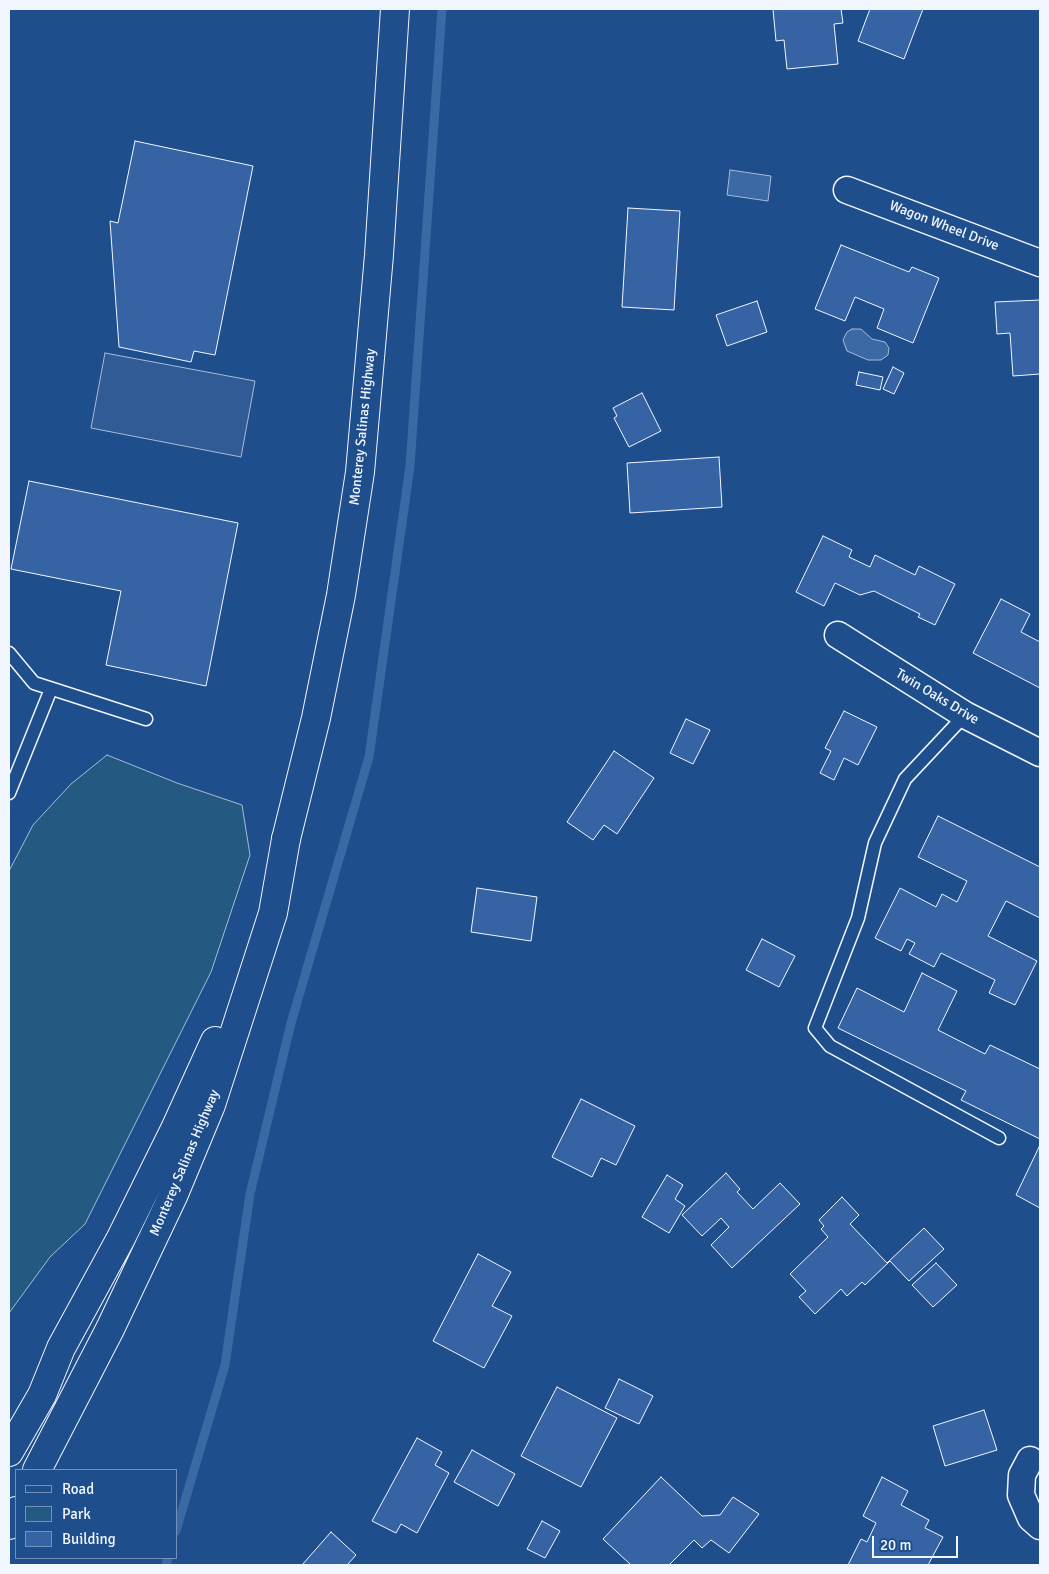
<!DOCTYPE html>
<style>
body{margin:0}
#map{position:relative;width:1049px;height:1574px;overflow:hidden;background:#1f4e8c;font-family:Signika,sans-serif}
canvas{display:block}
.frame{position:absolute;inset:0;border:10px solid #f2f6ff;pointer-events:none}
.legend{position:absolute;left:15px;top:1469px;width:162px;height:90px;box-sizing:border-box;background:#1f4e8c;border:1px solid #7391ba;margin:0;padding:6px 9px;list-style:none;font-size:15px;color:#f2f6ff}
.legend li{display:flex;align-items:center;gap:10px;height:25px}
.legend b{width:25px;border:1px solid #7391ba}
.scale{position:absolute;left:872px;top:1536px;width:86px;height:22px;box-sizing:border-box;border:2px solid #f2f6ff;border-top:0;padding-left:6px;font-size:15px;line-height:18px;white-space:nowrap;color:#f2f6ff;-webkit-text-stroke:4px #1f4e8c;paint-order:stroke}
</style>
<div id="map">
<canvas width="1049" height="1574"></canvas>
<div class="frame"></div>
<ul class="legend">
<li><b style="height:6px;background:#1f4e8c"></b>Road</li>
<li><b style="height:14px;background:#245a82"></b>Park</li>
<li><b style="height:14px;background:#3563a3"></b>Building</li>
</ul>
<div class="scale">20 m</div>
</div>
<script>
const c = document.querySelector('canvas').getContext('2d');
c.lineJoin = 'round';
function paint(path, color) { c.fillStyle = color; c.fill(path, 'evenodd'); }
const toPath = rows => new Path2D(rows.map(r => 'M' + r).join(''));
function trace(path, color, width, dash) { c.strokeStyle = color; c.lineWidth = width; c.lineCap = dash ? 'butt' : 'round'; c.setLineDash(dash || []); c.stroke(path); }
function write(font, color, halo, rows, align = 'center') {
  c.font = font + ' Signika,sans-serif'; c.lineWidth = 4; c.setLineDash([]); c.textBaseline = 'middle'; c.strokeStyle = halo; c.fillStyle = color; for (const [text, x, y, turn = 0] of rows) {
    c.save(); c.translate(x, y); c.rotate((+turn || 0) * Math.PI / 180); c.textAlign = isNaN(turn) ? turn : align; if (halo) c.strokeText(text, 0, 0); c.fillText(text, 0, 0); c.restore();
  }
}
const green = toPath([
 [107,755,177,783,242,805,250,855,211,972,85,1224,50,1257,9,1313,9,871,33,825,71,784,107,755]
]);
const parking = toPath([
 [105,353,255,381,241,457,91,428,105,353]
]);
const water = toPath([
 [730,170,771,176,768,201,727,195,730,170],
 [852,329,861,329,872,339,885,342,889,348,888,355,881,360,868,360,847,351,843,340,847,332,852,329]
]);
const stream = toPath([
 [176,1531,225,1365,250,1194,291,1023,369,757,410,466,442,9],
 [166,1565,168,1558]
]);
const building = toPath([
 [773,9,841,9,843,23,834,24,838,64,787,69,784,40,776,41,773,9],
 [870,9,923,9,904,59,858,41,870,9],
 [135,141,253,166,215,355,194,351,191,362,119,347,110,221,118,223,135,141],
 [628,208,680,211,674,310,622,307,628,208],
 [841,245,909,272,912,267,939,278,913,343,877,328,884,309,855,297,845,321,815,309,841,245],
 [1040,300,1040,374,1013,376,1010,333,997,334,995,302,1040,300],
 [757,301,767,332,727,346,716,315,757,301],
 [893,367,904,373,894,394,883,389,893,367],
 [859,372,883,377,880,390,856,385,859,372],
 [642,393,661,431,629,447,614,418,617,416,613,408,642,393],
 [719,457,722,507,630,513,627,463,719,457],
 [29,481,238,523,206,686,106,665,121,591,11,569,29,481],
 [823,536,852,550,849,557,870,567,875,555,915,575,919,566,955,584,935,625,918,617,920,614,874,591,860,595,835,583,824,606,796,592,823,536],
 [1001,599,1030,614,1021,632,1040,642,1040,688,973,653,1001,599],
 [844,711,877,727,858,765,844,758,834,780,820,773,831,751,825,748,844,711],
 [686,719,710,730,693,764,670,753,686,719],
 [614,751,654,778,617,834,604,825,593,840,567,822,614,751],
 [938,816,1040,867,1040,918,1006,901,988,936,1037,961,1015,1005,989,993,995,980,941,953,934,967,909,954,915,943,907,939,901,951,875,938,900,888,936,907,942,894,957,902,967,881,918,857,938,816],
 [477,888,537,897,531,941,471,932,477,888],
 [762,939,795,956,779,987,746,970,762,939],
 [922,973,957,991,938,1030,985,1054,990,1045,1040,1069,1040,1139,961,1100,966,1091,838,1028,857,988,904,1012,922,973],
 [581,1099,635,1126,616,1165,601,1158,592,1177,552,1157,581,1099],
 [1040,1145,1040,1208,1016,1195,1040,1145],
 [726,1173,740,1189,737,1192,753,1209,780,1183,800,1204,732,1268,711,1245,729,1227,721,1218,702,1236,682,1215,726,1173],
 [667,1175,683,1185,675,1199,685,1206,669,1233,642,1217,667,1175],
 [842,1197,859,1215,850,1224,887,1263,924,1228,944,1249,909,1281,890,1261,865,1285,862,1282,847,1296,841,1289,815,1314,799,1297,806,1291,790,1274,828,1237,821,1229,824,1226,819,1220,842,1197],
 [478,1254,511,1272,492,1306,512,1316,484,1368,433,1341,478,1254],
 [936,1263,957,1285,933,1307,912,1285,936,1263],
 [619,1379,653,1396,639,1424,605,1408,619,1379],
 [557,1387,617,1418,581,1487,521,1456,557,1387],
 [984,1410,997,1450,945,1466,933,1426,984,1410],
 [417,1438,442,1452,435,1465,449,1473,417,1533,401,1524,396,1533,372,1521,417,1438],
 [472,1450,515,1474,498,1506,454,1482,472,1450],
 [661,1477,702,1516,720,1515,733,1497,759,1514,729,1553,711,1540,702,1548,694,1540,669,1565,631,1565,603,1539,661,1477],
 [882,1477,908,1491,901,1505,929,1520,925,1528,943,1537,928,1565,848,1565,861,1539,867,1542,876,1523,863,1516,882,1477],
 [542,1521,560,1531,545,1558,527,1549,542,1521],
 [331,1532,356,1555,347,1565,302,1565,331,1532]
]);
const service = toPath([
 [9,653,34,683,146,719],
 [965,715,905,779,875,843,858,918,815,1028,830,1046,999,1138],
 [9,793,51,689]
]);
const minor = toPath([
 [847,190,1040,263],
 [838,635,965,715,1040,753],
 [1030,1460,1022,1475,1021,1495,1031,1518,1040,1526]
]);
const trunk = toPath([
 [286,839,316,718,341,595,360,472,379,255,395,9]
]);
const motorway = toPath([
 [9,1452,42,1395,61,1348,121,1238,175,1129,215,1041],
 [37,1470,110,1329,174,1194,211,1105,273,913,286,839],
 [9,1525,16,1511]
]);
const streetNames = [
 ["Wagon Wheel Drive",944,226,21],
 ["Monterey Salinas Highway",363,427,-84],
 ["Twin Oaks Drive",937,697,31],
 ["Monterey Salinas Highway",185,1163,-67]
];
paint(green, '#245a82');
trace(green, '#a8bbd7', 1);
paint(parking, '#305b95');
trace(parking, '#a8bbd7', 1);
paint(water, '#3b69a3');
trace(water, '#a8bbd7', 1);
trace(stream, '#3b69a3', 9);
paint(building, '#3563a3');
trace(building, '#f2f6ff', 1);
trace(service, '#f2f6ff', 15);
trace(minor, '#f2f6ff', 29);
trace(trunk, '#f2f6ff', 30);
trace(motorway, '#f2f6ff', 30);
trace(service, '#1f4e8c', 12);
trace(minor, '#1f4e8c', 26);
trace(trunk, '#1f4e8c', 28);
trace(motorway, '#1f4e8c', 28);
write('14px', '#f2f6ff', '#1f4e8c', streetNames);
</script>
